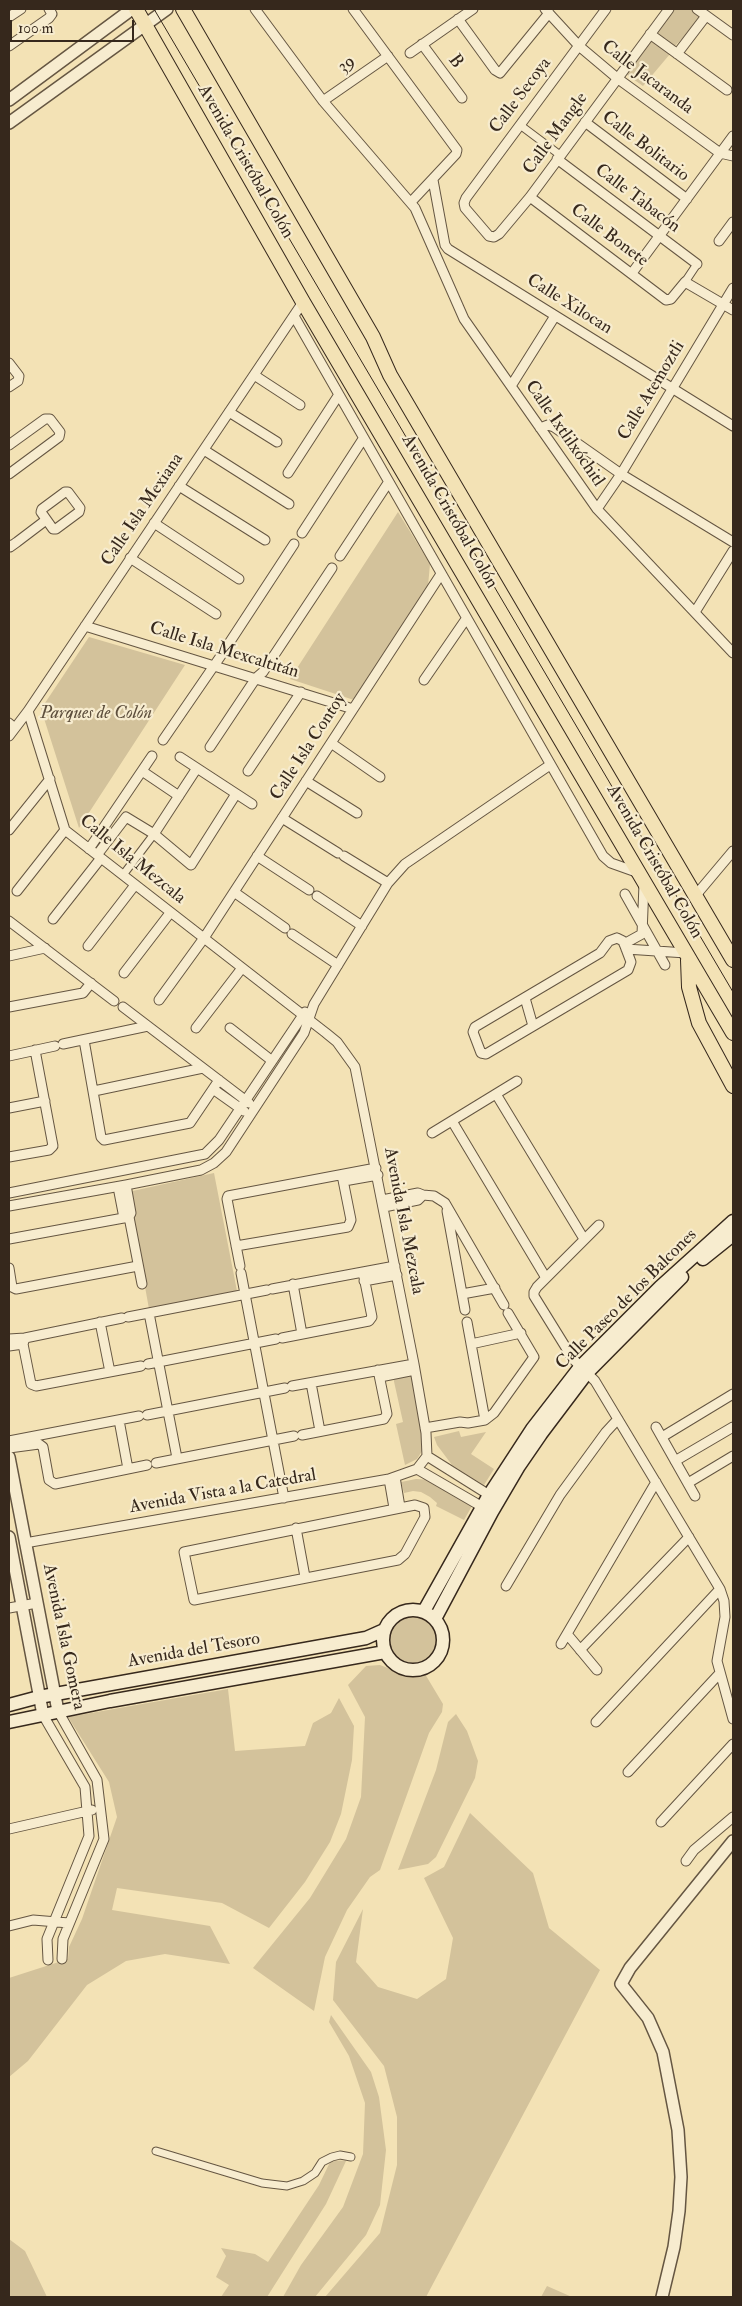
<!DOCTYPE html>
<meta charset="utf-8">
<style>
body{margin:0}
#map{position:relative;width:742px;height:2306px;overflow:hidden;background:#f3e2b5;font-family:"IM FELL Double Pica",serif}
canvas{display:block}
.frame{position:absolute;inset:0;border:10px solid #36281c;pointer-events:none}
.scale{position:absolute;left:10px;top:20px;width:124px;height:22px;box-sizing:border-box;border:2px solid #36281c;border-top:0;padding-left:6px;font-size:15px;line-height:18px;white-space:nowrap;color:#36281c;-webkit-text-stroke:4px #f7eccf;paint-order:stroke}
</style>
<div id="map">
<canvas width="742" height="2306"></canvas>
<div class="frame"></div>
<div class="scale">100 m</div>
</div>
<script>
const c = document.querySelector('canvas').getContext('2d');
c.lineJoin = 'round';
function paint(path, color) { c.fillStyle = color; c.fill(path, 'evenodd'); }
const toPath = rows => new Path2D(rows.map(r => 'M' + r).join(''));
function trace(path, color, width, dash) { c.strokeStyle = color; c.lineWidth = width; c.lineCap = dash ? 'butt' : 'round'; c.setLineDash(dash || []); c.stroke(path); }
function write(font, color, halo, rows, align = 'center') {
  c.font = font + ' "IM FELL Double Pica",serif'; c.lineWidth = 4.5; c.setLineDash([]); c.textBaseline = 'middle'; c.strokeStyle = halo; c.fillStyle = color; for (const [text, x, y, turn = 0] of rows) {
    c.save(); c.translate(x, y); c.rotate((+turn || 0) * Math.PI / 180); c.textAlign = isNaN(turn) ? turn : align; if (halo) c.strokeText(text, 0, 0); c.fillText(text, 0, 0); c.restore();
  }
}
const green = toPath([
 [671,9,694,9,704,16,672,49,652,34],
 [650,36,670,54,643,86,623,72],
 [398,512,430,564,428,586,354,700,290,679],
 [89,637,185,665,79,828,41,709],
 [214,1173,237,1291,149,1309,128,1192],
 [408,1373,412,1375,424,1438,424,1448,417,1459,405,1465,396,1424,403,1422,393,1377],
 [459,1431,461,1437,486,1432,471,1454,494,1469,484,1485,452,1465,437,1445,434,1437],
 [416,1479,432,1480,472,1506,464,1520,436,1506,437,1503,430,1497,421,1492,413,1491,404,1493,401,1482],
 '389 1640a25 25 0 1 1 50 0a25 25 0 1 1-50 0Z',
 [380,1665,406,1675,425,1674,443,1704,442,1712,429,1733,380,1870,370,1877,347,1910,325,1957,314,2011,253,1968,310,1898,346,1839,361,1797,365,1717,348,1685,366,1666],
 [228,1689,235,1751,305,1746,313,1723,331,1713,339,1698,354,1726,352,1760,341,1814,330,1842,305,1882,269,1928,222,1903,117,1888,112,1910,210,1926,230,1964,165,1954,126,1961,87,1985,28,2061,9,2077,9,1978,68,1959,69,1947,82,1919,117,1817,109,1782,68,1717],
 [456,1714,467,1731,478,1761,475,1778,436,1857,428,1864,398,1870,436,1770,448,1722],
 [470,1813,533,1873,549,1928,600,1970,426,2297,325,2297,380,2233,397,2165,397,2117,384,2066,333,2000,336,1962,363,1909,356,1962,378,1987,417,1999,446,1979,453,1938,424,1878,444,1867],
 [331,2015,371,2072,379,2097,386,2150,380,2205,366,2235,315,2297,283,2297,301,2265,343,2207,363,2154,365,2103,349,2056,329,2022],
 [331,2160,346,2161,326,2204,267,2297,221,2297,229,2285,216,2277,226,2256,221,2248,255,2254,268,2262,319,2185],
 [9,2239,25,2251,47,2297,9,2297],
 [547,2286,572,2297,541,2297]
]);
const pedestrian = toPath([
 [520,125,560,155],
 [685,282,697,264],
 [9,722,15,727],
 [123,875,154,834],
 [156,2151,262,2183,287,2186,303,2181,315,2173,322,2162,332,2157,340,2155,351,2157]
]);
const minor = toPath([
 [255,9,323,101,415,208,464,319,597,509,733,653],
 [353,9,457,150,456,154,411,202],
 [545,9,579,46,617,78,720,153,733,156],
 [606,9,466,198,464,203,465,208,489,236,494,237,499,234,530,197,669,9],
 [697,9,733,35],
 [9,17,21,9],
 [458,19,495,70,500,73,549,13],
 [650,34,727,90],
 [422,44,462,98],
 [9,46,49,18,52,14,49,9],
 [410,53,473,9],
 [677,54,706,16],
 [323,101,388,56],
 [585,122,687,199],
 [557,159,697,264],
 [433,180,445,245,448,249,733,426],
 [530,197,666,300,671,299,685,282,733,310],
 [719,241,733,222],
 [632,273,733,136],
 [294,316,603,856,611,863,639,873],
 [9,363,19,376,18,381,9,387],
 [254,375,300,405],
 [511,386,555,316],
 [229,412,277,442],
 [540,428,548,425,554,427,621,474,733,542],
 [9,445,45,419,50,419,60,432,59,437,9,474],
 [204,450,289,504],
 [288,473,338,396],
 [179,486,265,540],
 [65,492,68,492,80,508,79,512,56,529,53,529,41,512,42,509,65,492],
 [597,509,621,474,733,288],
 [154,523,239,579],
 [302,533,363,439],
 [9,545,10,547,17,542,46,520],
 [340,556,388,483],
 [130,558,216,614],
 [695,612,733,551],
 [85,626,353,709],
 [424,680,466,619],
 [9,736,28,711,303,302],
 [163,740,220,657,294,544],
 [331,743,380,777],
 [210,747,256,678,263,672,332,568],
 [180,757,252,804],
 [142,771,179,796],
 [248,771,301,692],
 [306,781,357,813],
 [282,818,338,853],
 [9,830,50,779],
 [154,834,197,768],
 [89,849,152,756],
 [97,855,126,817,154,834,191,865,236,794],
 [257,856,309,890],
 [344,856,388,883],
 [17,891,65,830],
 [234,892,285,928],
 [625,894,665,965],
 [696,895,733,851],
 [317,896,362,926],
 [53,919,101,858],
 [9,921,114,1001],
 [292,934,338,965],
 [617,938,623,941,631,962,628,970,486,1054,481,1053,473,1032,475,1027,600,953,609,941,617,938],
 [624,944,642,934,644,884],
 [88,946,135,885],
 [626,949,686,953],
 [9,956,45,948],
 [124,973,170,913],
 [525,998,533,1026],
 [159,1000,204,938,441,574],
 [9,1007,83,993,91,983],
 [123,1007,249,1103],
 [196,1028,242,968],
 [230,1028,271,1060],
 [84,1040,101,1137,104,1140,190,1123,219,1080],
 [63,1044,148,1026],
 [9,1056,55,1046],
 [213,1089,244,1111],
 [94,1091,203,1068],
 [496,1094,584,1239],
 [9,1108,45,1101],
 [452,1121,546,1278],
 [432,1133,517,1081],
 [9,1157,49,1150,53,1146,35,1050],
 [344,1181,378,1175],
 [126,1185,131,1213,129,1217,142,1284],
 [118,1187,124,1218],
 [9,1193,205,1154,219,1140,305,1012],
 [382,1200,418,1193,423,1195,434,1196,445,1203,504,1305],
 [9,1206,126,1185,201,1170,214,1163,226,1152,304,1033,314,1004,388,883,405,864,550,765],
 [384,1207,418,1200,423,1195],
 [447,1211,465,1310],
 [599,1225,537,1287,534,1292,534,1296,573,1359,595,1381,720,1589,724,1601,725,1617,717,1661,733,1719],
 [9,1239,129,1217],
 [236,1246,348,1227,351,1220,342,1175],
 [240,1266,227,1199,228,1196,376,1168],
 [9,1268,12,1287,16,1289,138,1266],
 [241,1273,284,1498],
 [364,1281,397,1275],
 [293,1284,302,1334],
 [272,1289,395,1266],
 [462,1294,495,1288],
 [149,1313,177,1458],
 [128,1317,267,1290],
 [100,1322,110,1372],
 [467,1322,485,1420],
 [25,1338,122,1318],
 [282,1338,369,1321,372,1317,363,1272],
 [9,1339,25,1338,23,1344,31,1384,36,1386,141,1366],
 [471,1344,521,1333],
 [9,1346,23,1344],
 [148,1364,276,1339],
 [380,1377,415,1370],
 [311,1383,320,1431],
 [292,1386,414,1364],
 [147,1415,285,1388],
 [119,1420,128,1469],
 [656,1427,695,1496],
 [425,1428,460,1422,468,1423,485,1420,494,1413,534,1357,508,1313],
 [302,1435,384,1419,387,1414,378,1370],
 [662,1437,733,1394],
 [9,1441,139,1416],
 [9,1448,39,1444,43,1447,49,1480,55,1484,147,1465],
 [427,1456,494,1498],
 [675,1461,733,1427],
 [156,1463,294,1436],
 [417,1469,486,1509],
 [395,1477,400,1507],
 [389,1479,394,1508],
 [688,1483,733,1456],
 [415,1505,424,1508,425,1517,405,1554,398,1560,194,1600,184,1552,415,1505],
 [296,1528,305,1577],
 [25,1543,389,1479,417,1469,427,1456,426,1433,414,1364,355,1067,337,1042,326,1033,65,830,28,711],
 [506,1586,560,1495,606,1432,618,1419],
 [9,1608,37,1603],
 [567,1634,597,1670],
 [561,1644,656,1482],
 [580,1650,689,1537],
 [58,1711,97,1780,104,1839,63,1939,62,1959],
 [43,1715,85,1787,89,1836,47,1939,48,1960],
 [596,1722,720,1589],
 [628,1772,720,1673],
 [661,1822,733,1744],
 [9,1829,92,1810],
 [686,1861,694,1850,733,1817],
 [9,1926,33,1920,69,1923]
]);
const tertiary = toPath([
 [9,100,132,9],
 [9,123,167,9],
 [9,1457,58,1711],
 [9,1537,43,1715],
 [662,2297,674,2247,679,2211,681,2177,678,2130,663,2052,648,2018,621,1984,630,1968,733,1841]
]);
const secondary = toPath([
 [703,1259,733,1235],
 '383 1640a30 30 0 1 1 60 0a30 30 0 1 1-60 0Z',
 [424,1611,489,1495,532,1429,580,1367,660,1287,733,1221],
 [435,1619,492,1512,519,1466,541,1434,587,1373,682,1277],
 [9,1705,39,1697,366,1638,384,1630],
 [9,1722,110,1701,385,1652]
]);
const primary = toPath([
 [136,9,303,302,733,1033],
 [183,9,373,337,390,375,733,960],
 [688,960,689,987,699,1023,733,1086]
]);
const tram = toPath([
 [154,9,733,992]
]);
const streetNames = [
 ["B",455,62,53],
 ["39",347,65,-34],
 ["Calle Jacaranda",647,78,37],
 ["Calle Secoya",521,96,-53],
 ["Calle Mangle",556,134,-54],
 ["Calle Bolitario",645,147,37],
 ["Avenida Cristóbal Colón",245,162,60],
 ["Calle Tabacón",637,199,37],
 ["Calle Bonete",609,236,37],
 ["Calle Xilocan",569,305,32],
 ["Calle Atemoztli",652,391,-59],
 ["Calle Ixtlilxóchitl",564,434,55],
 ["Calle Isla Mexiana",143,510,-56],
 ["Avenida Cristóbal Colón",449,512,60],
 ["Calle Isla Mexcaltitán",224,651,17],
 ["Calle Isla Contoy",309,747,-57],
 ["Calle Isla Mezcala",132,860,39],
 ["Avenida Cristóbal Colón",654,862,60],
 ["Avenida Isla Mezcala",403,1221,79],
 ["Calle Paseo de los Balcones",627,1300,-45],
 ["Avenida Vista a la Catedral",223,1492,-10],
 ["Avenida Isla Gomera",63,1637,78],
 ["Avenida del Tesoro",194,1651,-10]
];
const parkNames = [
 ["Parques de Colón",96,714]
];
paint(green, '#d3c29b');
trace(pedestrian, '#655642', 9);
trace(minor, '#655642', 11);
trace(tertiary, '#655642', 14);
trace(secondary, '#36281c', 15);
trace(primary, '#36281c', 16);
trace(pedestrian, '#f7eccf', 7);
trace(minor, '#f7eccf', 9);
trace(tertiary, '#f7eccf', 11);
trace(secondary, '#f7eccf', 12);
trace(primary, '#f3e2b5', 14);
trace(tram, '#36281c', 1);
write('18px', '#36281c', '#f7eccf', streetNames);
write('italic 18px', '#5d4e3c', '#f7eccf', parkNames);
</script>
